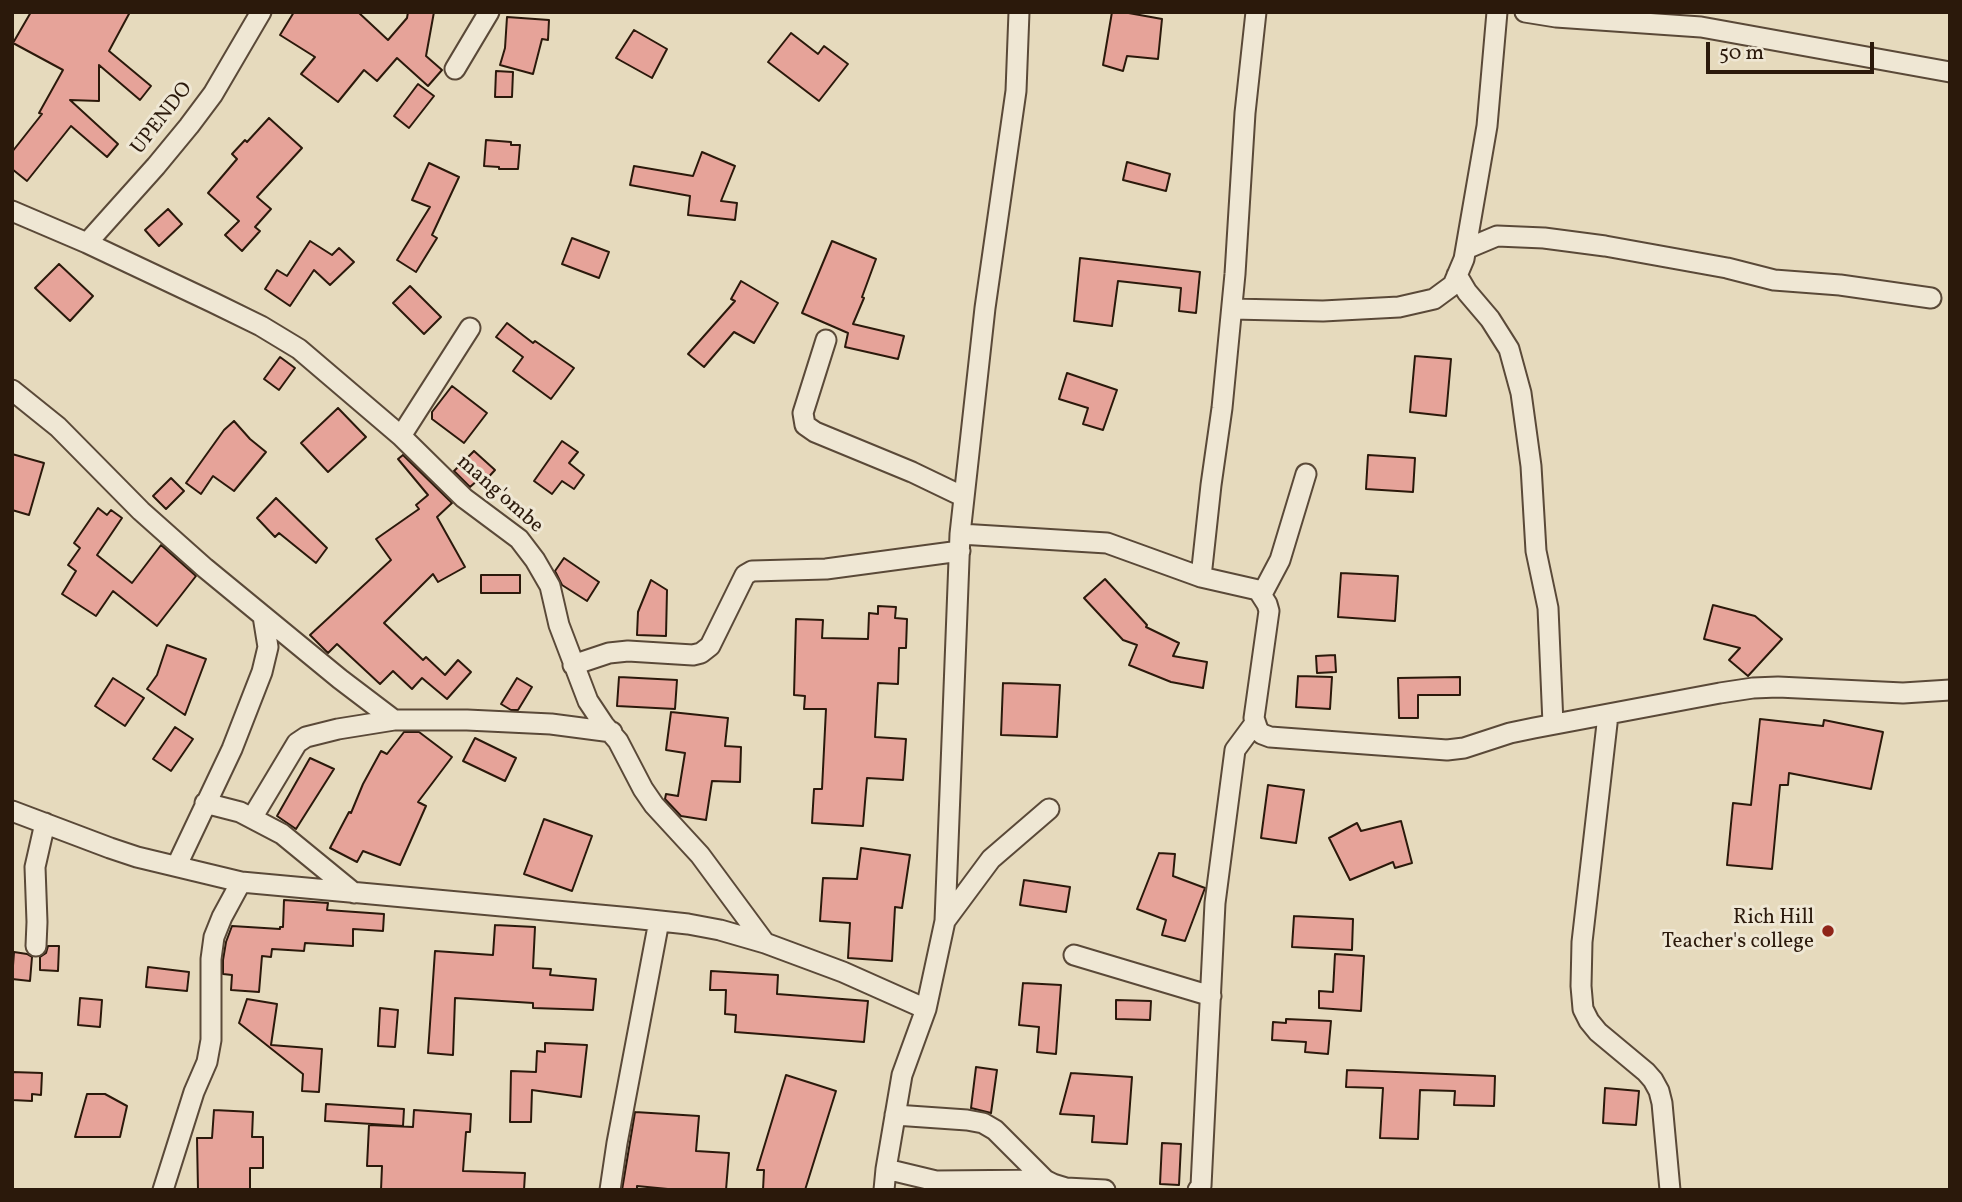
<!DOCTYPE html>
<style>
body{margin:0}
#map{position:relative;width:1962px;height:1202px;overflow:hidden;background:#e6dabd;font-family:Vollkorn,serif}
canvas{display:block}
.frame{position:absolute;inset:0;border:14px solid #2b190b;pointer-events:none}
.scale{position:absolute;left:1706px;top:42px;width:168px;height:32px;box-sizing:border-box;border:4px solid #2b190b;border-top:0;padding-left:9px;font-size:21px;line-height:24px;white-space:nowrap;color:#2b190b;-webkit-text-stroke:5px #efe7d4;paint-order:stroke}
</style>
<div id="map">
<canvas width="1962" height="1202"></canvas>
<div class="frame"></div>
<div class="scale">50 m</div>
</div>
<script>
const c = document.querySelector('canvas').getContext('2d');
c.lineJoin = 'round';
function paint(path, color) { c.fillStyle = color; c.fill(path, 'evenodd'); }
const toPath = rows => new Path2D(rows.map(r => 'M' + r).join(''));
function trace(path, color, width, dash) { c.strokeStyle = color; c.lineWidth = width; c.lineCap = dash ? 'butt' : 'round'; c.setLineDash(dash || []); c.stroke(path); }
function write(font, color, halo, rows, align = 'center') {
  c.font = font + ' Vollkorn,serif'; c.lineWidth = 6; c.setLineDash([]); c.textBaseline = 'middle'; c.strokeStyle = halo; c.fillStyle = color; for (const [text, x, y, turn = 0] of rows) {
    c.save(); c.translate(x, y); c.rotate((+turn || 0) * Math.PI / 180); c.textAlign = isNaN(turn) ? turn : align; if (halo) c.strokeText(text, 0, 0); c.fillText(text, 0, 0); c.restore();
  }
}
const building = toPath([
 [31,12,130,12,109,51,151,86,140,100,99,65,99,101,70,100,118,144,107,157,71,126,27,181,12,169,12,152,42,114,39,113,63,70,13,43,31,12],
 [294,12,358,12,388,40,407,18,408,12,434,12,426,56,442,70,428,86,397,58,377,81,364,70,338,102,301,74,315,57,280,35,294,12],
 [1112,12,1123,12,1162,19,1158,59,1127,56,1123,71,1103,65,1112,12],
 [507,17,549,20,548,40,542,39,533,74,500,65,505,48,507,17],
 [634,30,667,49,652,78,616,58,634,30],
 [791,33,818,54,824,46,848,64,819,101,768,62,791,33],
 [496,71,513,72,512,97,495,97,496,71],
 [418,84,434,96,409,128,394,116,418,84],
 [269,118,302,148,257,197,271,209,255,227,260,231,242,251,225,235,239,221,208,193,237,159,232,154,245,140,247,142,269,118],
 [486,140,511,142,511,145,520,145,518,169,499,169,499,167,484,166,486,140],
 [702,152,735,166,721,201,737,203,735,220,688,215,690,196,630,185,634,166,693,176,702,152],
 [1127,162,1170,174,1166,191,1123,180,1127,162],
 [429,163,459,177,432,235,437,238,416,272,397,260,430,207,412,200,429,163],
 [168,209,182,224,159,246,145,230,168,209],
 [572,238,609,252,599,278,562,264,572,238],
 [310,241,332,255,339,248,354,262,330,285,314,270,290,306,265,289,277,270,287,276,310,241],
 [832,241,876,259,862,297,864,298,853,324,904,336,898,359,845,347,848,333,802,313,832,241],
 [1080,258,1200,272,1196,313,1179,311,1181,288,1118,281,1112,326,1074,321,1080,258],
 [59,264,93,296,70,321,35,288,59,264],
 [741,281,778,303,754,343,734,332,704,367,688,354,735,301,731,299,741,281],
 [410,286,441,317,424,334,393,303,410,286],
 [507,323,533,343,535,341,574,368,551,399,513,371,523,357,496,337,507,323],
 [1415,356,1451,359,1446,416,1410,412,1415,356],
 [280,357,295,368,279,390,264,379,280,357],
 [1067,373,1117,390,1103,430,1083,424,1088,408,1059,399,1067,373],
 [452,386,487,413,464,443,432,419,432,412,452,386],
 [338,408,366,437,328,472,301,443,338,408],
 [234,421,250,439,266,452,234,491,213,476,201,494,186,483,224,430,234,421],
 [562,441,578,452,569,463,584,475,574,489,562,481,552,494,534,481,562,441],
 [474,451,495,470,483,483,479,479,470,487,454,471,474,451],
 [12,454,44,463,29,515,12,510,12,454],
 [403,455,452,503,437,517,465,567,438,582,433,574,384,623,423,660,426,657,445,675,458,660,471,672,447,699,422,678,412,689,393,671,380,684,337,644,328,653,310,635,391,560,376,539,419,509,416,505,428,495,398,459,403,455],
 [1368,455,1415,458,1413,492,1366,489,1368,455],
 [171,478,184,491,166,509,153,496,171,478],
 [276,498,327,548,316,563,279,533,275,537,257,518,276,498],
 [98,508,107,515,111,510,122,518,97,555,132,583,161,545,196,576,157,626,113,591,96,616,62,594,76,571,68,565,80,548,74,543,98,508],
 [564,558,599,582,587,601,562,585,555,571,564,558],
 [1341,573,1398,576,1395,621,1338,617,1341,573],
 [481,575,520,575,520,593,481,593,481,575],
 [1105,579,1147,625,1146,627,1179,643,1173,656,1207,662,1203,688,1171,682,1129,665,1137,645,1123,640,1084,598,1105,579],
 [651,580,667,590,666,636,637,635,638,612,651,580],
 [1713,605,1755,616,1782,639,1748,676,1729,660,1740,648,1704,639,1713,605],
 [878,606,896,607,895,618,907,619,906,648,899,648,898,684,878,683,875,737,906,739,903,780,867,778,863,826,812,823,814,789,822,789,826,709,804,709,805,696,794,695,796,619,823,620,822,638,868,639,869,613,878,614,878,606],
 [167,645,206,659,185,715,147,689,157,675,167,645],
 [1335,655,1336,672,1317,673,1316,656,1335,655],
 [1298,676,1332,677,1330,709,1296,707,1298,676],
 [619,677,677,680,675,709,617,706,619,677],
 [1460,677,1460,695,1418,695,1418,718,1399,718,1398,678,1460,677],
 [113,678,144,698,125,726,95,706,113,678],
 [517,678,532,687,518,710,511,710,501,704,517,678],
 [1003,683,1060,685,1057,737,1001,735,1003,683],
 [671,712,728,718,725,746,741,747,740,782,712,781,706,820,681,816,665,799,666,794,678,796,685,753,666,750,671,712],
 [1760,719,1823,726,1824,720,1883,732,1871,789,1789,773,1788,785,1780,785,1772,869,1727,865,1733,803,1751,805,1760,719],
 [175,727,193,739,171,771,153,759,175,727],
 [404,732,419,732,452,757,418,802,426,806,400,865,363,851,357,862,330,848,349,812,351,813,363,784,381,751,387,754,404,732],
 [475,738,516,758,505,781,463,761,475,738],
 [310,758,334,769,296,829,277,816,310,758],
 [1268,785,1304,790,1296,843,1261,838,1268,785],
 [544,819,592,836,572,891,524,874,544,819],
 [1401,821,1412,863,1395,868,1393,862,1350,880,1329,838,1357,823,1361,831,1401,821],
 [861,848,910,855,902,908,895,907,892,961,848,958,850,923,820,921,823,878,857,879,861,848],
 [1159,853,1175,854,1173,876,1205,888,1185,941,1162,935,1166,920,1137,909,1159,853],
 [1024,880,1070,887,1066,912,1020,905,1024,880],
 [284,900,328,903,327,910,384,914,383,931,353,929,353,946,305,943,304,951,272,949,271,957,262,956,259,992,231,990,232,975,223,974,223,960,226,942,232,926,280,929,280,927,283,927,284,900],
 [1294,916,1353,919,1352,950,1292,947,1294,916],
 [495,925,535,927,533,968,551,969,550,975,596,979,593,1010,533,1008,533,1003,455,998,453,1055,428,1053,435,951,493,955,495,925],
 [48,946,59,946,58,971,40,970,40,957,46,953,48,946],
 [14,952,27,954,32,957,30,981,12,979,14,952],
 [1335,954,1364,956,1361,1011,1319,1008,1319,991,1333,992,1335,954],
 [148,967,189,972,187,991,146,987,148,967],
 [711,971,778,975,777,994,868,1001,864,1042,735,1032,736,1015,725,1014,726,990,710,990,711,971],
 [1023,983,1061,985,1056,1054,1037,1052,1039,1027,1019,1025,1023,983],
 [80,998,102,1000,100,1027,78,1025,80,998],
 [247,999,277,1004,271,1045,322,1049,319,1092,302,1091,303,1074,239,1023,247,999],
 [1116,1000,1151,1001,1150,1020,1116,1019,1116,1000],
 [380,1008,398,1010,395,1047,378,1046,380,1008],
 [1286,1019,1331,1021,1328,1054,1305,1052,1306,1042,1272,1040,1273,1022,1286,1023,1286,1019],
 [545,1043,587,1045,581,1097,532,1090,531,1122,510,1122,511,1071,536,1072,537,1051,545,1052,545,1043],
 [976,1067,997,1070,991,1113,971,1108,976,1067],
 [1347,1070,1495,1076,1494,1106,1454,1105,1455,1091,1420,1090,1418,1139,1380,1138,1383,1088,1346,1087,1347,1070],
 [12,1072,42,1073,41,1095,32,1094,32,1101,12,1100,12,1072],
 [1071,1073,1132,1077,1127,1144,1092,1142,1094,1116,1060,1114,1071,1073],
 [786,1075,836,1091,805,1190,763,1190,764,1170,757,1170,786,1075],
 [1605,1088,1639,1091,1636,1125,1603,1123,1605,1088],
 [87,1094,105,1094,127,1106,120,1137,75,1137,87,1094],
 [326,1104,404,1109,403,1126,325,1121,326,1104],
 [214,1110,253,1112,252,1137,263,1137,263,1168,250,1168,250,1190,198,1190,197,1138,212,1138,214,1110],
 [414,1110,471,1114,470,1132,466,1132,463,1171,525,1173,524,1190,381,1190,382,1166,367,1166,369,1125,413,1127,414,1110],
 [635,1112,699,1116,696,1151,729,1153,726,1190,678,1190,637,1186,637,1190,622,1190,635,1112],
 [1162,1143,1181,1144,1179,1185,1160,1184,1162,1143]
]);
const minor = toPath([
 [1525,12,1556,17,1701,27,1950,72],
 [455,69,489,12],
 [12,211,87,243,212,302,261,326,299,349,401,436,464,498,519,539,535,560,550,586,559,625,588,701,604,725,618,741,643,789,654,805,700,855,765,943],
 [87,243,156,166,189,126,213,94,261,12],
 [1466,249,1497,236,1544,238,1605,246,1727,268,1774,280,1840,285,1931,298],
 [1457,275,1467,292,1490,319,1509,349,1521,393,1531,466,1536,551,1548,608,1553,724],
 [1232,309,1323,311,1399,307,1434,299,1453,285,1464,259,1487,126,1497,12],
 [826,340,803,413,805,425,815,432,912,472,964,497],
 [12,390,58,427,141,511,205,568,340,679,394,720],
 [401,436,470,328],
 [960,534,1107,543,1201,577,1258,590,1267,604,1269,611,1254,718,1258,730,1262,734,1270,737,1447,750,1464,748,1510,733,1534,728,1720,693,1753,688,1778,687,1903,693,1950,690],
 [1201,577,1211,485,1222,408,1235,274,1245,113,1256,12],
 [1262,594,1280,560,1306,474],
 [573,665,609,653,628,651,693,655,701,653,710,646,745,575,752,571,826,569,960,551],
 [1608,715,1582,942,1581,986,1583,1009,1589,1021,1598,1032,1646,1072,1653,1080,1659,1091,1662,1103,1670,1190],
 [205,803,240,812,282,834,354,893],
 [12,811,110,848,137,857,241,882,632,918,688,924,720,930,765,943,843,972,926,1009],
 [252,818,297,743,306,737,338,729,394,720,467,720,551,724,612,732],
 [177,865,232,749,262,672,268,647,263,616],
 [945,921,991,859,1049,809],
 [36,946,37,922,35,867,45,823],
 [1074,955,1211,996],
 [895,1115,967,1120,983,1123,995,1130,1045,1180,1053,1184,1066,1188,1105,1190],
 [886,1169,936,1181,1045,1180],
 [163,1190,194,1092,207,1062,211,1040,211,959,214,937,222,917,241,882],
 [610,1190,617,1143,659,921],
 [884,1190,886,1169,902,1075,926,1009,945,921,960,534,985,308,1016,91,1019,12],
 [1198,1190,1201,1186,1215,903,1235,750,1255,723]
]);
const markers = [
 [1828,931,7,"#8f2418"]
];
const streetNames = [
 ["UPENDO",163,119,-52],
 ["mang'ombe",499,495,41]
];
const poiNames = [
 ["Rich Hill",1814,919],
 ["Teacher's college",1814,943]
];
paint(building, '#e6a399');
trace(building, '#2b190b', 2);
trace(minor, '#5a4938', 23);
trace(minor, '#efe7d4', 19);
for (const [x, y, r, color] of markers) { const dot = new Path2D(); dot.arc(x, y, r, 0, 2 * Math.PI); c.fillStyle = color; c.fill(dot); trace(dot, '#efe7d4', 2.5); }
write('21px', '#2b190b', '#efe7d4', streetNames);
write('21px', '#2b190b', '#efe7d4', poiNames, 'right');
</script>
